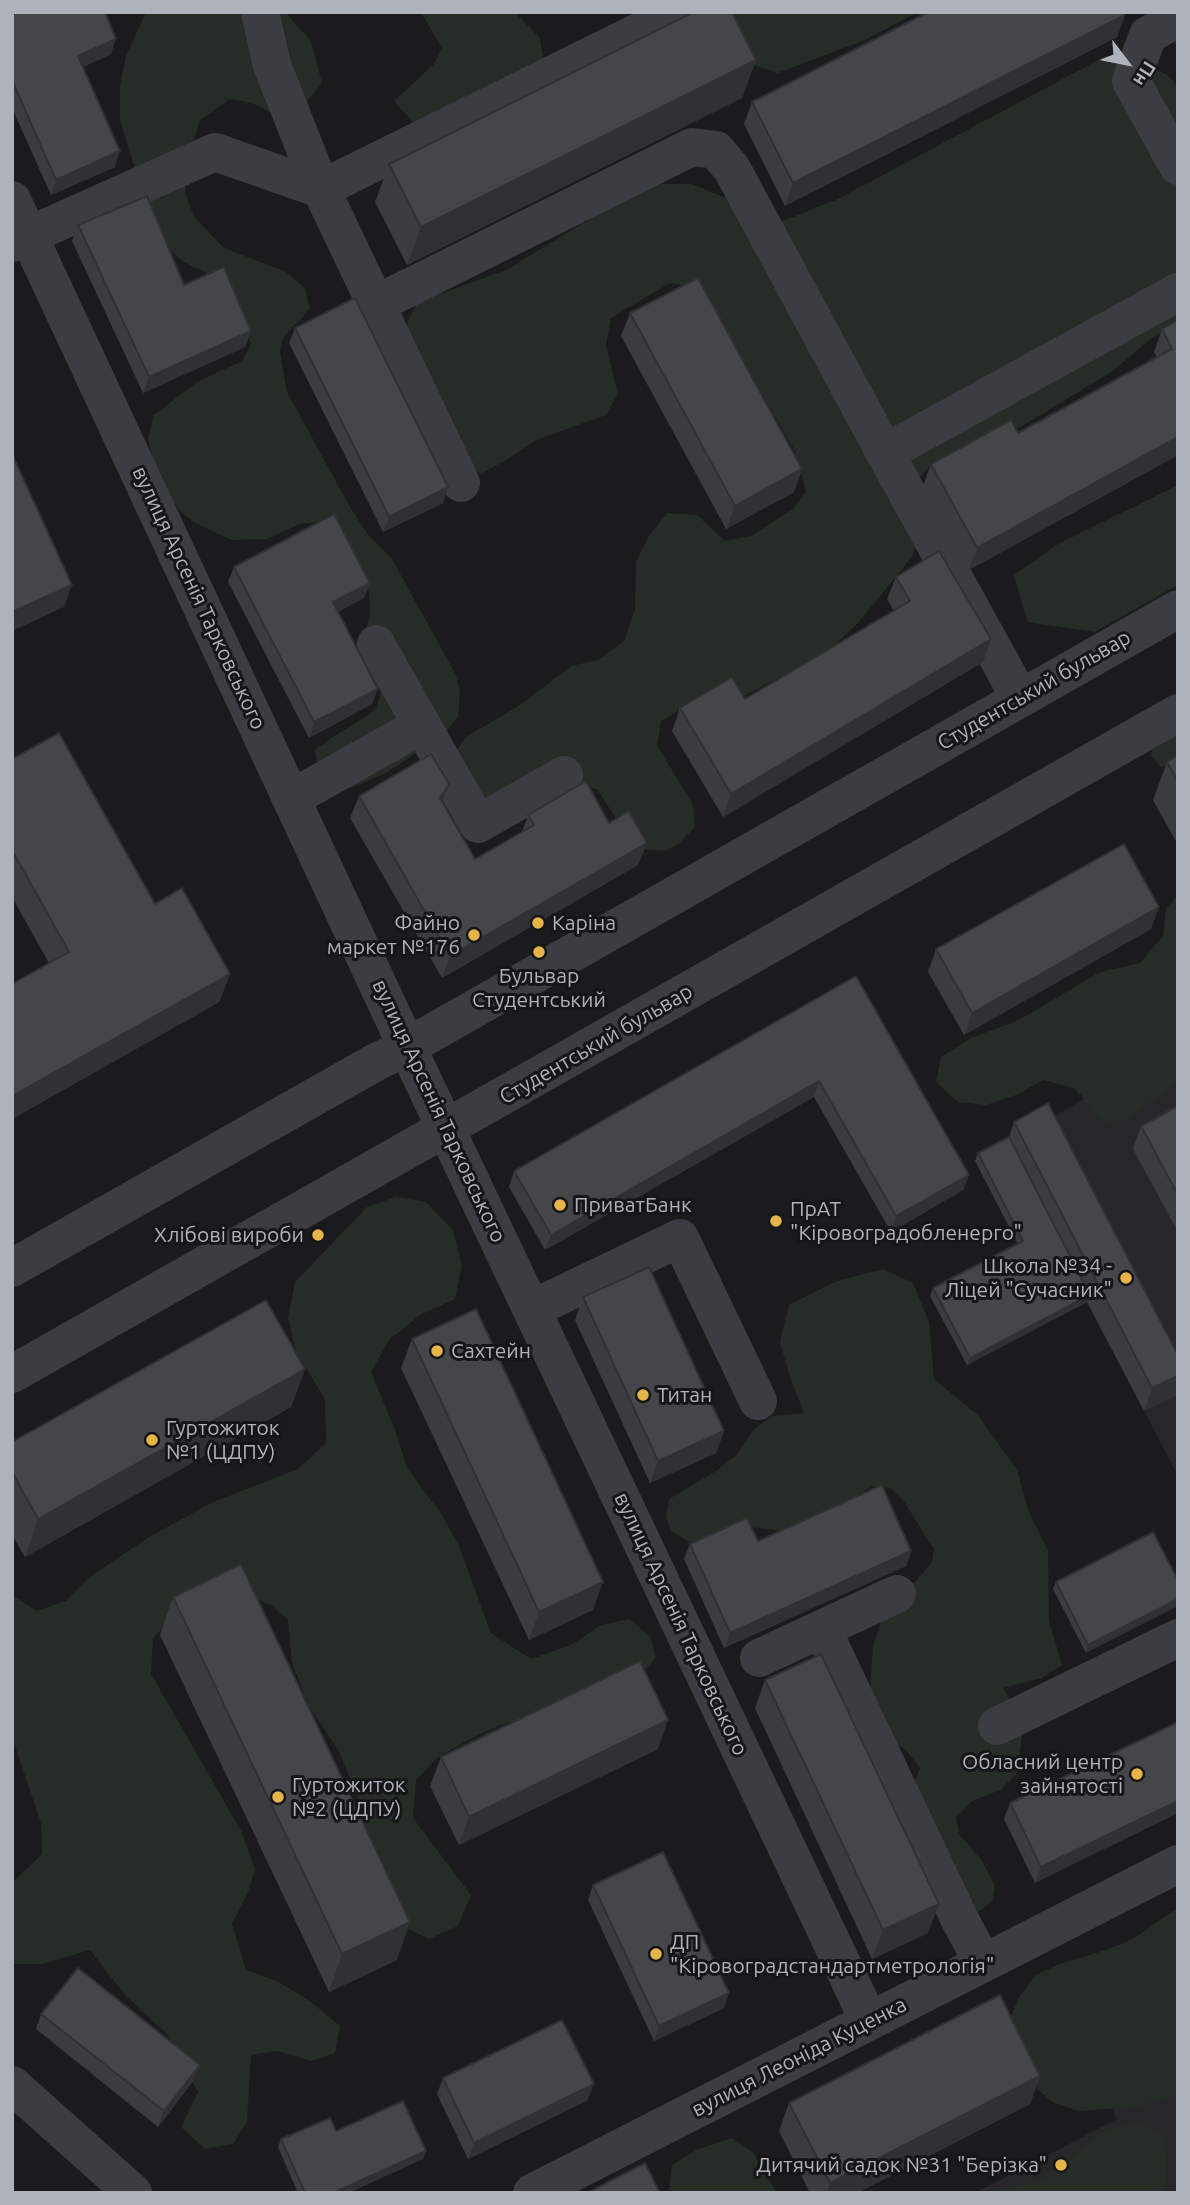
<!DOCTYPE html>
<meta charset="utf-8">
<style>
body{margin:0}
#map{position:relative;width:1190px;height:2205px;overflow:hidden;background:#1b1b1d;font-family:Ubuntu,sans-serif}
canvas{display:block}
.frame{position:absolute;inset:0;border:14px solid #aeb2bb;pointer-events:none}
.north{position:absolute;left:1092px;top:28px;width:70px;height:70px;-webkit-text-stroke:5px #161618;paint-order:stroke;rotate:122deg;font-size:19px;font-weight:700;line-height:28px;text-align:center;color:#aeb2bb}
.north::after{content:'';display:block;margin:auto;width:24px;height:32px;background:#aeb2bb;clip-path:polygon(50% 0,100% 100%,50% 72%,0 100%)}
</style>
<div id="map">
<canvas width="1190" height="2205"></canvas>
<div class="frame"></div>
<div class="north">Пн</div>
</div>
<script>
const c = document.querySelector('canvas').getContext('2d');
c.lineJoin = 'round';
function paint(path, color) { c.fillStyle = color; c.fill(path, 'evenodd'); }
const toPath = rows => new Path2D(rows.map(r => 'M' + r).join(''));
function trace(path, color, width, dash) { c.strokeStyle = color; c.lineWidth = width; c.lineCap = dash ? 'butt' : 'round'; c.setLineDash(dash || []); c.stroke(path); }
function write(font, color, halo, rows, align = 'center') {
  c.font = font + ' Ubuntu,sans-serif'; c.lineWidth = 6; c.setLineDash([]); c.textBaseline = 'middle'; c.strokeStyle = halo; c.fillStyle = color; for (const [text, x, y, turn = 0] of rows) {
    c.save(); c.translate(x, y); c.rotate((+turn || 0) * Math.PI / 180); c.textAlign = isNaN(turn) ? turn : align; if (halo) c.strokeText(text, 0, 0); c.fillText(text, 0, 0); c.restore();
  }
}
const built = toPath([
 [1178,1043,1178,1476,1006,1145],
 [1178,1993,1178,2193,975,2193,1117,2119,1067,2019]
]);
const green = toPath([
 [146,12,285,12,311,41,322,83,306,103,276,115,252,103,230,99,200,120,183,175,187,199,195,218,224,248,286,272,305,288,310,309,283,338,280,351,287,392,350,507,369,536,392,559,456,675,460,692,458,717,443,735,386,773,353,787,334,786,318,768,315,750,334,736,364,718,377,707,380,694,381,677,363,639,370,615,369,592,354,566,340,530,322,521,300,524,267,539,232,540,195,523,180,511,158,480,148,439,154,415,197,382,242,361,251,344,237,308,207,273,184,262,166,246,136,172,120,120,120,87,126,56],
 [421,12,512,12,516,14,540,38,546,74,424,135,394,101,433,65,442,48],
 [734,12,918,12,865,40,778,73,747,63],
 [1106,56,1135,58,1169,76,1178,88,1178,323,1150,339,1113,371,1022,426,929,467,913,484,922,533,911,558,859,622,824,655,741,697,707,694,661,721,657,745,693,805,695,827,679,843,666,851,645,849,619,823,597,789,576,786,494,833,451,759,466,737,520,705,571,666,598,660,624,641,635,610,636,562,648,537,667,513,697,515,725,541,751,536,794,508,806,492,795,451,710,303,692,287,670,283,611,318,606,345,618,394,606,415,536,440,508,459,482,473,455,465,405,329,416,303,508,269,604,210,661,184,692,184,733,201,773,225,838,199],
 [1178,485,1178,585,1095,632,1027,622,1014,575,1058,544],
 [1178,726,1178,762,1161,767,1150,755,1156,743],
 [1178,896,1178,1082,1125,1120,1105,1122,1093,1114,1084,1098,1074,1088,1043,1080,1016,1095,986,1105,958,1102,936,1082,941,1057,971,1038,1019,1020,1100,972,1140,963,1163,936,1166,908],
 [396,1197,426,1202,453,1230,462,1266,455,1299,420,1315,389,1340,371,1372,395,1430,407,1468,442,1515,459,1546,491,1633,531,1659,571,1645,601,1625,629,1619,650,1636,656,1657,637,1681,541,1716,506,1723,479,1734,438,1757,416,1780,413,1818,471,1895,458,1926,429,1939,401,1925,386,1868,366,1830,359,1799,338,1750,309,1706,292,1663,288,1620,271,1605,232,1589,181,1610,153,1638,151,1674,241,1831,255,1869,248,1892,232,1924,246,1970,277,1981,311,2002,340,2026,335,2053,312,2061,277,2051,251,2055,247,2122,233,2144,205,2149,181,2127,198,2092,167,2034,124,1994,90,1950,43,1964,12,1964,12,1883,42,1854,41,1823,12,1737,12,1595,36,1611,66,1601,91,1576,149,1537,211,1503,298,1469,326,1443,325,1399,296,1352,288,1318,295,1282,367,1207],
 [883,1269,913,1283,929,1322,934,1379,978,1415,1017,1470,1028,1510,1048,1551,1049,1621,1062,1665,1042,1678,1003,1688,1024,1721,1017,1773,1000,1790,972,1801,956,1817,959,1834,982,1861,995,1886,992,1902,973,1915,913,1786,920,1768,905,1749,877,1734,869,1706,873,1645,887,1605,915,1582,932,1562,934,1549,903,1500,891,1488,872,1486,852,1499,789,1532,752,1527,689,1542,671,1531,666,1516,669,1499,716,1471,737,1454,754,1429,772,1416,804,1413,790,1377,780,1342,789,1305,837,1281],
 [1178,1908,1178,2097,1172,2096,1136,2107,1077,2111,1053,2102,1038,2090,1023,2066,1009,2022,1019,1997,1036,1975,1060,1964,1106,1950,1133,1939],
 [1137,2123,1163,2135,1167,2173,1164,2193,960,2193,1000,2190,1036,2182,1068,2161,1103,2132],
 [732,2138,753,2152,777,2193,669,2193,672,2165,698,2149]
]);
const minor = toPath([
 [260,12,272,65,321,189,461,483],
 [1178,18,1148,35,1131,81,1178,166],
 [12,200,407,1047,869,2021],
 [12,243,215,152,321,189,679,12],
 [376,304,692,147,716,150,732,169,885,453,1020,698],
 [885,453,1178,292],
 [376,644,478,824,564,775],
 [292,798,422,725],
 [12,1268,376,1062,407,1047,1178,609],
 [532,1309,680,1238,758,1401],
 [12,1374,1178,713],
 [822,1629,959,1918,983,1963],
 [759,1658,897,1594],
 [997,1726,1178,1638],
 [12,2085,133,2193],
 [532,2193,1178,1864]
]);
const wall = toPath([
 [12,12,111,54,83,67,115,167,51,195,12,108],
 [1125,15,1117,37,785,206,744,124,752,102],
 [1178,34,1178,48,1175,43],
 [756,60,742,98,407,265,375,202,389,164],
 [78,225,184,285,251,331,245,347,143,393,72,241],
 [630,313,802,469,794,492,726,529,621,336],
 [1178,320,1178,455,969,570,923,486,931,464,1018,433,1157,357,1154,352,1162,329],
 [295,328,448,487,443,503,383,532,289,343],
 [234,567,370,583,364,598,338,612,372,704,309,738,228,582],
 [896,577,983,662,723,817,672,731,680,708,745,699,894,611,887,599],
 [1178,755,1178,845,1153,800,1167,762],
 [12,759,155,904,230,974,219,1002,12,1119,12,984,49,963,12,897],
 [359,796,442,801,475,859,522,832,528,815,609,823,647,843,638,865,442,978,350,818],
 [1151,929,964,1035,928,972,936,949],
 [856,976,969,1175,963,1190,891,1232,814,1097,545,1250,509,1187,514,1171],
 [1178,1106,1178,1232,1133,1149,1141,1126],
 [1014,1122,1178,1355,1178,1395,1144,1411,1087,1302,967,1365,930,1296,933,1288,1018,1244,975,1161,978,1153,1009,1137],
 [583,1297,724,1431,716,1453,650,1483,575,1320],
 [412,1339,593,1610,529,1640,401,1368],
 [305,1369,291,1407,25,1557,12,1535,12,1442],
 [758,1541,911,1551,906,1566,724,1648,684,1559,690,1544],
 [1178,1580,1086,1653,1053,1589,1056,1582],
 [173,1597,397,1960,329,1992,160,1635],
 [765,1680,928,1933,872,1959,755,1708],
 [1178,1722,1035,1883,1004,1819,1010,1803],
 [658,1749,459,1845,430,1786,441,1757],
 [593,1885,724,2008,654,2041,588,1900],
 [41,2014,200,2065,194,2080,158,2127,36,2029],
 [1040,2076,1030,2104,857,2193,810,2193,779,2131,789,2103],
 [443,2078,588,2100,468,2159,437,2094],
 [336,2131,426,2151,423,2159,348,2193,298,2193,278,2147,281,2139]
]);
const shadedWall = toPath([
 [1125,15,1117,37,785,206,793,183],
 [116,39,111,54,72,71,78,56],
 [756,60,742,98,407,265,421,227],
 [120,151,115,167,51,195,56,180],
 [251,331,245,347,143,393,149,377],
 [1178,437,1178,455,969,570,977,548],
 [802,469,794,492,726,529,735,506],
 [448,487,443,503,383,532,389,517],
 [370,583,364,598,327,617,333,602],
 [72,585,64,607,12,631,12,612],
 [991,639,983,662,723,817,731,794],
 [378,689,372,704,309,738,314,722],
 [449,784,440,806,440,798],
 [647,843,638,865,442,978,450,956],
 [1159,907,1151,929,964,1035,972,1013],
 [230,974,219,1002,12,1119,12,1096],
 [819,1081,814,1097,545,1250,551,1235],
 [969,1175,963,1190,891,1232,896,1216],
 [1090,1295,1087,1302,967,1365,970,1358],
 [305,1369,291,1407,25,1557,38,1519],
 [1178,1376,1178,1395,1144,1411,1152,1388],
 [724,1431,716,1453,650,1483,658,1461],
 [911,1551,906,1566,724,1648,730,1633],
 [603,1582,593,1610,529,1640,539,1612],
 [1178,1599,1178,1606,1086,1653,1088,1645],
 [668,1720,658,1749,459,1845,469,1817],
 [1178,1801,1178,1813,1035,1883,1041,1867],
 [939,1904,928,1933,872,1959,883,1930],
 [410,1922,397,1960,329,1992,342,1954],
 [729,1993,724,2008,654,2041,659,2026],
 [200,2065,194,2080,158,2127,164,2111],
 [1040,2076,1030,2104,857,2193,827,2193,830,2183],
 [594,2084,588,2100,468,2159,474,2143],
 [426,2151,423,2159,348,2193,333,2193]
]);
const building = toPath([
 [12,12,105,12,116,39,78,56,120,151,56,180,12,80,12,12],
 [694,12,732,12,756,60,421,227,389,164,694,12],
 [928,12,1124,12,1125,15,793,183,752,102,928,12],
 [147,196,184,285,224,267,251,331,149,377,78,225,147,196],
 [698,278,802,469,735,506,630,313,698,278],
 [355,298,448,487,389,517,295,328,355,298],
 [1178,320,1178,437,977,548,931,464,1011,420,1018,433,1172,349,1162,329,1178,320],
 [12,454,72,585,12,612,12,454],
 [334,514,370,583,333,602,378,689,314,722,234,567,334,514],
 [939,551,991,639,731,794,680,708,732,677,745,699,910,601,896,577,939,551],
 [59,733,155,904,182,888,230,974,12,1096,12,984,69,952,12,850,12,759,59,733],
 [431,754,449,784,440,798,475,859,534,825,528,815,586,781,609,823,629,811,647,843,450,956,359,796,431,754],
 [1178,755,1178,782,1167,762,1178,755],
 [1124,844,1159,907,972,1013,936,949,1124,844],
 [856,976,969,1175,896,1216,819,1081,551,1235,514,1171,856,976],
 [1048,1103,1178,1355,1178,1376,1152,1388,1014,1122,1048,1103],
 [1178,1106,1178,1195,1141,1126,1178,1106],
 [1009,1137,1090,1295,970,1358,933,1288,1023,1241,978,1153,1009,1137],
 [649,1267,724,1431,658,1461,583,1297,649,1267],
 [266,1300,305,1369,38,1519,12,1472,12,1442,266,1300],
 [476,1309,603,1582,539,1612,412,1339,476,1309],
 [882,1485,911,1551,730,1633,690,1544,747,1518,758,1541,882,1485],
 [1153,1532,1178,1580,1178,1599,1088,1645,1056,1582,1153,1532],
 [241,1564,410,1922,342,1954,173,1597,241,1564],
 [821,1654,939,1904,883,1930,765,1680,821,1654],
 [640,1661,668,1720,469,1817,441,1757,640,1661],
 [1178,1722,1178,1801,1041,1867,1010,1803,1178,1722],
 [663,1852,729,1993,659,2026,593,1885,663,1852],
 [78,1968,200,2065,164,2111,41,2014,78,1968],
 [1000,1995,1040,2076,830,2183,789,2103,1000,1995],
 [562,2020,594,2084,474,2143,443,2078,562,2020],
 [403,2101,426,2151,333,2193,305,2193,281,2139,330,2118,336,2131,403,2101],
 [645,2163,660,2193,587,2193,645,2163]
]);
const markers = [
 [538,923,7,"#e6b54a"],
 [474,935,7,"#e6b54a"],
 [539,952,7,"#e6b54a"],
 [560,1205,7,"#e6b54a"],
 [776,1221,7,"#e6b54a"],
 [318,1235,7,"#e6b54a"],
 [1126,1278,7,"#e6b54a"],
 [437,1351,7,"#e6b54a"],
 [643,1395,7,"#e6b54a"],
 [152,1440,7,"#e6b54a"],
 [1137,1774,7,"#e6b54a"],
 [278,1797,7,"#e6b54a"],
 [656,1954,7,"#e6b54a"],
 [1061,2165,7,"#e6b54a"]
];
const streetNames = [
 ["вулиця Арсенія Тарковського",199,598,65],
 ["Студентський бульвар",1034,690,-30],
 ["Студентський бульвар",596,1044,-30],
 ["вулиця Арсенія Тарковського",439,1111,65],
 ["вулиця Арсенія Тарковського",681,1624,65],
 ["вулиця Леоніда Куценка",799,2057,-27]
];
const poiNames = [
 ["Файно",460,923,"right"],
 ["маркет №176",460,947,"right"],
 ["Каріна",552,923],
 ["Бульвар",539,976,"center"],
 ["Студентський",539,1000,"center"],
 ["ПриватБанк",574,1205],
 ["ПрАТ",790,1209],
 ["\"Кіровоградобленерго\"",790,1233],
 ["Хлібові вироби",304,1235,"right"],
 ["Школа №34 -",1112,1266,"right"],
 ["Ліцей \"Сучасник\"",1112,1290,"right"],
 ["Сахтейн",451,1351],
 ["Титан",657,1395],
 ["Гуртожиток",166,1428],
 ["№1 (ЦДПУ)",166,1452],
 ["Обласний центр",1123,1762,"right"],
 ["зайнятості",1123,1786,"right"],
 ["Гуртожиток",292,1785],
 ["№2 (ЦДПУ)",292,1809],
 ["ДП",670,1942],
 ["\"Кіровоградстандартметрологія\"",670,1966],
 ["Дитячий садок №31 \"Берізка\"",1047,2165,"right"]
];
paint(built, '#27272a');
paint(green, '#252d26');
trace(minor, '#3c3d42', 38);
paint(wall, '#3b3c40');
paint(shadedWall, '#303134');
paint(building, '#45464a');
trace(building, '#303134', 2);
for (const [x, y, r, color] of markers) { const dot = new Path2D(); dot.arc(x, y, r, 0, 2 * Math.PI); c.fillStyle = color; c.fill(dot); trace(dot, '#161618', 2.5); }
write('21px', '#aeb2bb', '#161618', streetNames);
write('21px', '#aeb2bb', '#161618', poiNames, 'left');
</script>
